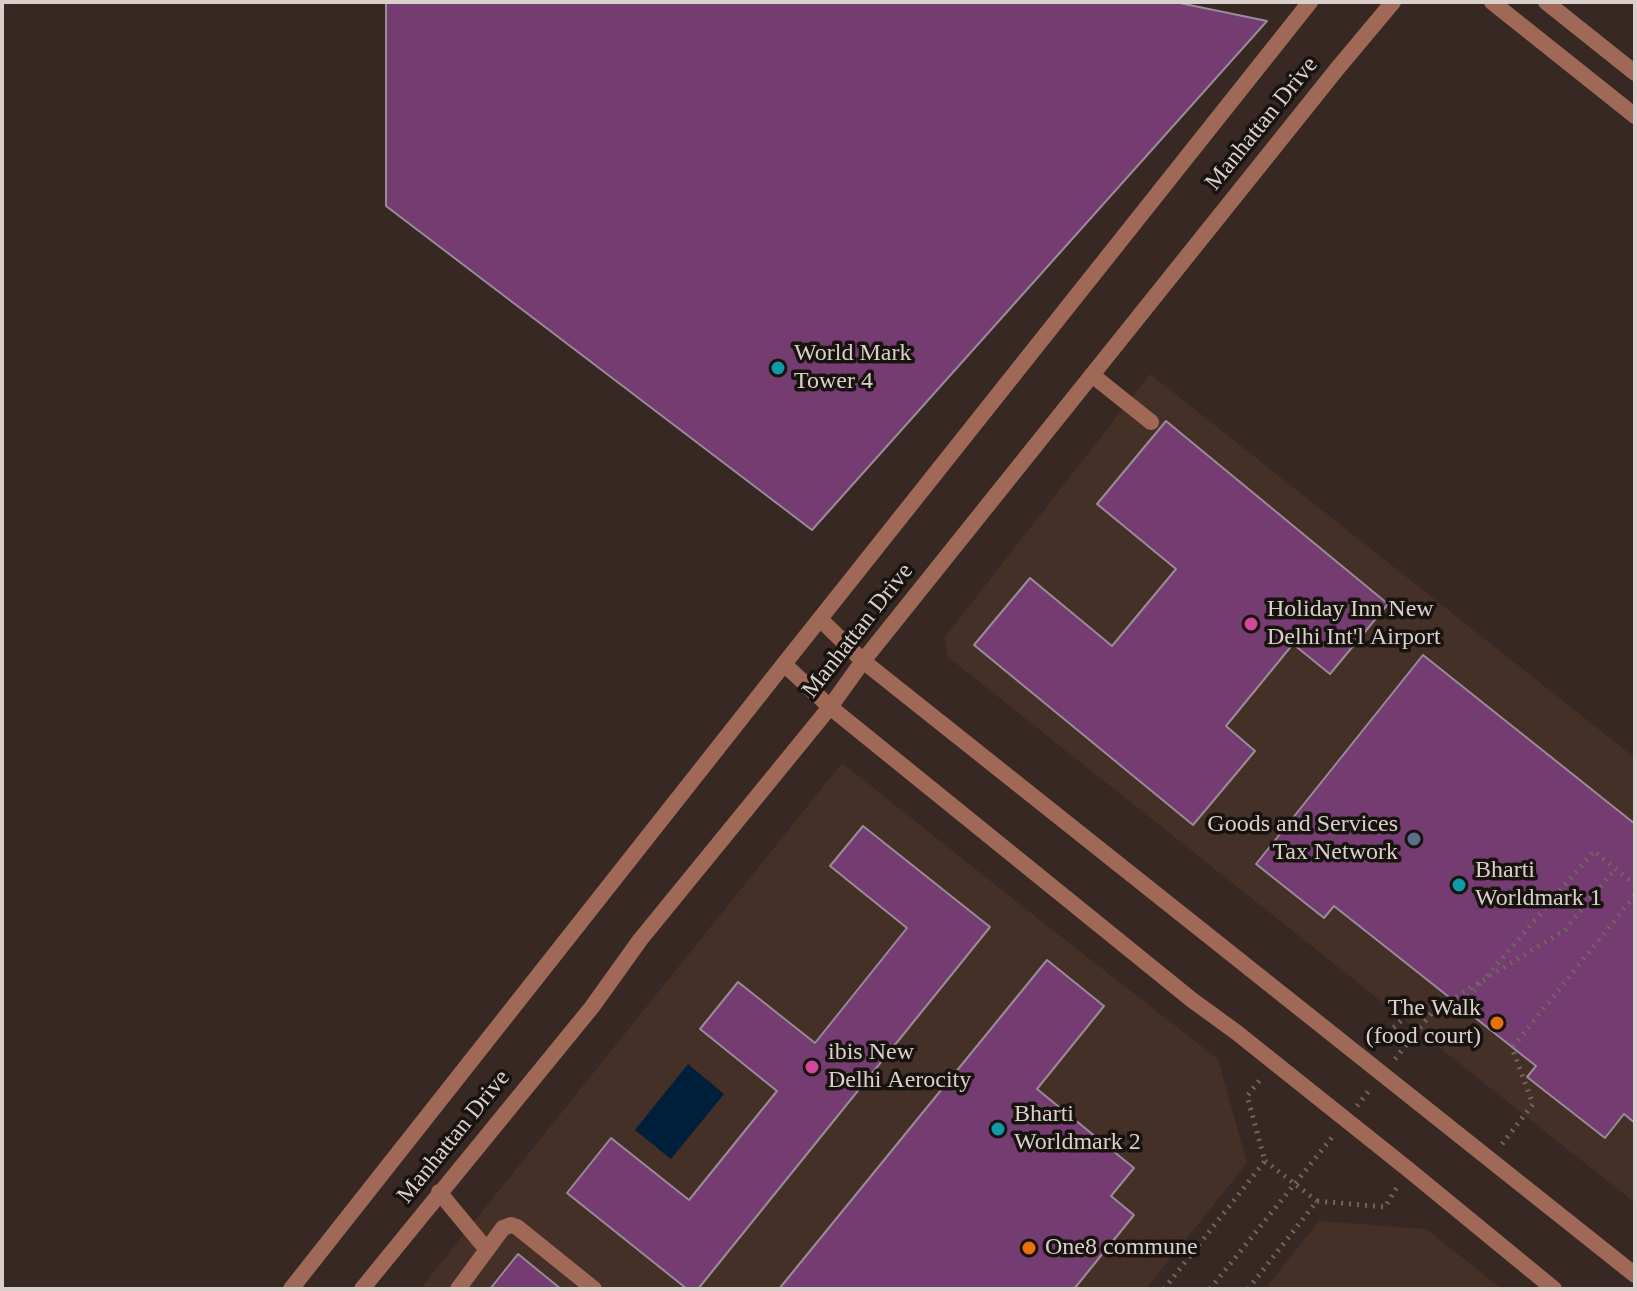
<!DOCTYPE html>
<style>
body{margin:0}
#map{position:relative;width:1637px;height:1291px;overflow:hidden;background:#372823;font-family:Georgia,serif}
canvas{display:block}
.frame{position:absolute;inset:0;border:4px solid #d9d0cc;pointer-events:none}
</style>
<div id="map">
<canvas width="1637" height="1291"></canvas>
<div class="frame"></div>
</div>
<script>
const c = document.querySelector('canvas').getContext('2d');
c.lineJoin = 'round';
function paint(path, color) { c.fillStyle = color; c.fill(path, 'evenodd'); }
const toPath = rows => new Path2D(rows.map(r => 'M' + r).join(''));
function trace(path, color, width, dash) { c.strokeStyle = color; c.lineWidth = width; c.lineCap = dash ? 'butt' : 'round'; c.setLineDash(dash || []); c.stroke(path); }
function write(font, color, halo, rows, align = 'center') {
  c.font = font + ' Georgia,serif'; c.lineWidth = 7; c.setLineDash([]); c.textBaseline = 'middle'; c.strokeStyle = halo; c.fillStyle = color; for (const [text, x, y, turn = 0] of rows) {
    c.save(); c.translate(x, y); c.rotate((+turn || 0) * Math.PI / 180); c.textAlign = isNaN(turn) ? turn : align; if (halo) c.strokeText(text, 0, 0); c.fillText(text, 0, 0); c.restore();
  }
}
const built = toPath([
 [1150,374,1635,758,1635,1203,948,657,945,637],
 [842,763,1032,914,1218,1059,1247,1163,1146,1289,420,1289],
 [1319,1221,1426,1229,1502,1289,1265,1289]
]);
const water = toPath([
 [688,1064,724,1094,671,1159,635,1130]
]);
const building = toPath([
 [386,2,1175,2,1267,21,812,530,386,206,386,2],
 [1166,421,1388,604,1330,674,1293,644,1226,726,1255,751,1193,825,974,645,1030,578,1112,646,1176,569,1097,504,1166,421],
 [1423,655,1635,824,1635,1123,1624,1114,1605,1138,1527,1077,1536,1066,1334,906,1324,918,1256,864,1423,655],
 [863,826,990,927,698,1289,687,1289,567,1193,611,1138,689,1200,777,1091,700,1029,738,982,815,1043,907,928,830,866,863,826],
 [1047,960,1104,1006,1037,1089,1134,1168,1111,1196,1134,1215,1074,1289,779,1289,1047,960],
 [518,1254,561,1289,490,1289,518,1254]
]);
const path = toPath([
 [1487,976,1594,851,1635,885],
 [1376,1044,1418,1005,1461,1006,1480,983],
 [1395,1059,1434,1010,1565,930,1615,869],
 [1357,1106,1371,1088],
 [1502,1144,1533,1104,1512,1048,1635,895],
 [1265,1161,1317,1201],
 [1164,1289,1265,1161,1247,1096,1263,1076],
 [1210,1289,1334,1135],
 [1248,1289,1317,1201,1385,1207,1397,1187]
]);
const service = toPath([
 [1092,375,1151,422],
 [439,1192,487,1250],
 [458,1289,503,1228,511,1225,517,1227,594,1289]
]);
const minor = toPath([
 [820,619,863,661,1635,1275],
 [784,664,830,707,1192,1000,1236,1032,1409,1170,1554,1289]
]);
const tertiary = toPath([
 [1492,2,1635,116],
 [1546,2,1635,73],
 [291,1289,784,664,1310,2],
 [362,1289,592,1007,640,940,830,707,863,661,1337,69,1393,2]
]);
const markers = [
 [778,368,8,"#0f9aa8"],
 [1251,624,8,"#d1479c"],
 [1414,839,8,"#5c6f8a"],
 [1459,885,8,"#0f9aa8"],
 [1497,1023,8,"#e8710a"],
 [812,1067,8,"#d1479c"],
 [998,1129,8,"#0f9aa8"],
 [1029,1248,8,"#e8710a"]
];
const streetNames = [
 ["Manhattan Drive",1262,124,-51],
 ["Manhattan Drive",858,631,-52],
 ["Manhattan Drive",454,1137,-51]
];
const poiNames = [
 ["World Mark",794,354],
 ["Tower 4",794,382],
 ["Holiday Inn New",1267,610],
 ["Delhi Int'l Airport",1267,638],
 ["Goods and Services",1398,825,"right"],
 ["Tax Network",1398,853,"right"],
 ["Bharti",1475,871],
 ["Worldmark 1",1475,899],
 ["The Walk",1481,1009,"right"],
 ["(food court)",1481,1037,"right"],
 ["ibis New",828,1053],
 ["Delhi Aerocity",828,1081],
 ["Bharti",1014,1115],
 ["Worldmark 2",1014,1143],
 ["One8 commune",1045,1248]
];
paint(built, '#453028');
paint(water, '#001f3a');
paint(building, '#743c71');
trace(building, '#998b97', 2);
trace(path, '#726561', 5, [2, 6]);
trace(service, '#a06957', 16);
trace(minor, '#a06957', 16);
trace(tertiary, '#a06957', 16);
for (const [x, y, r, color] of markers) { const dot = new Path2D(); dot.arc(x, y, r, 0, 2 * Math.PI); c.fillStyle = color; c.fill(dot); trace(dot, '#191310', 3); }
write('24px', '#d9d0cc', '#191310', streetNames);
write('24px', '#d9d0cc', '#191310', poiNames, 'left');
</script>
